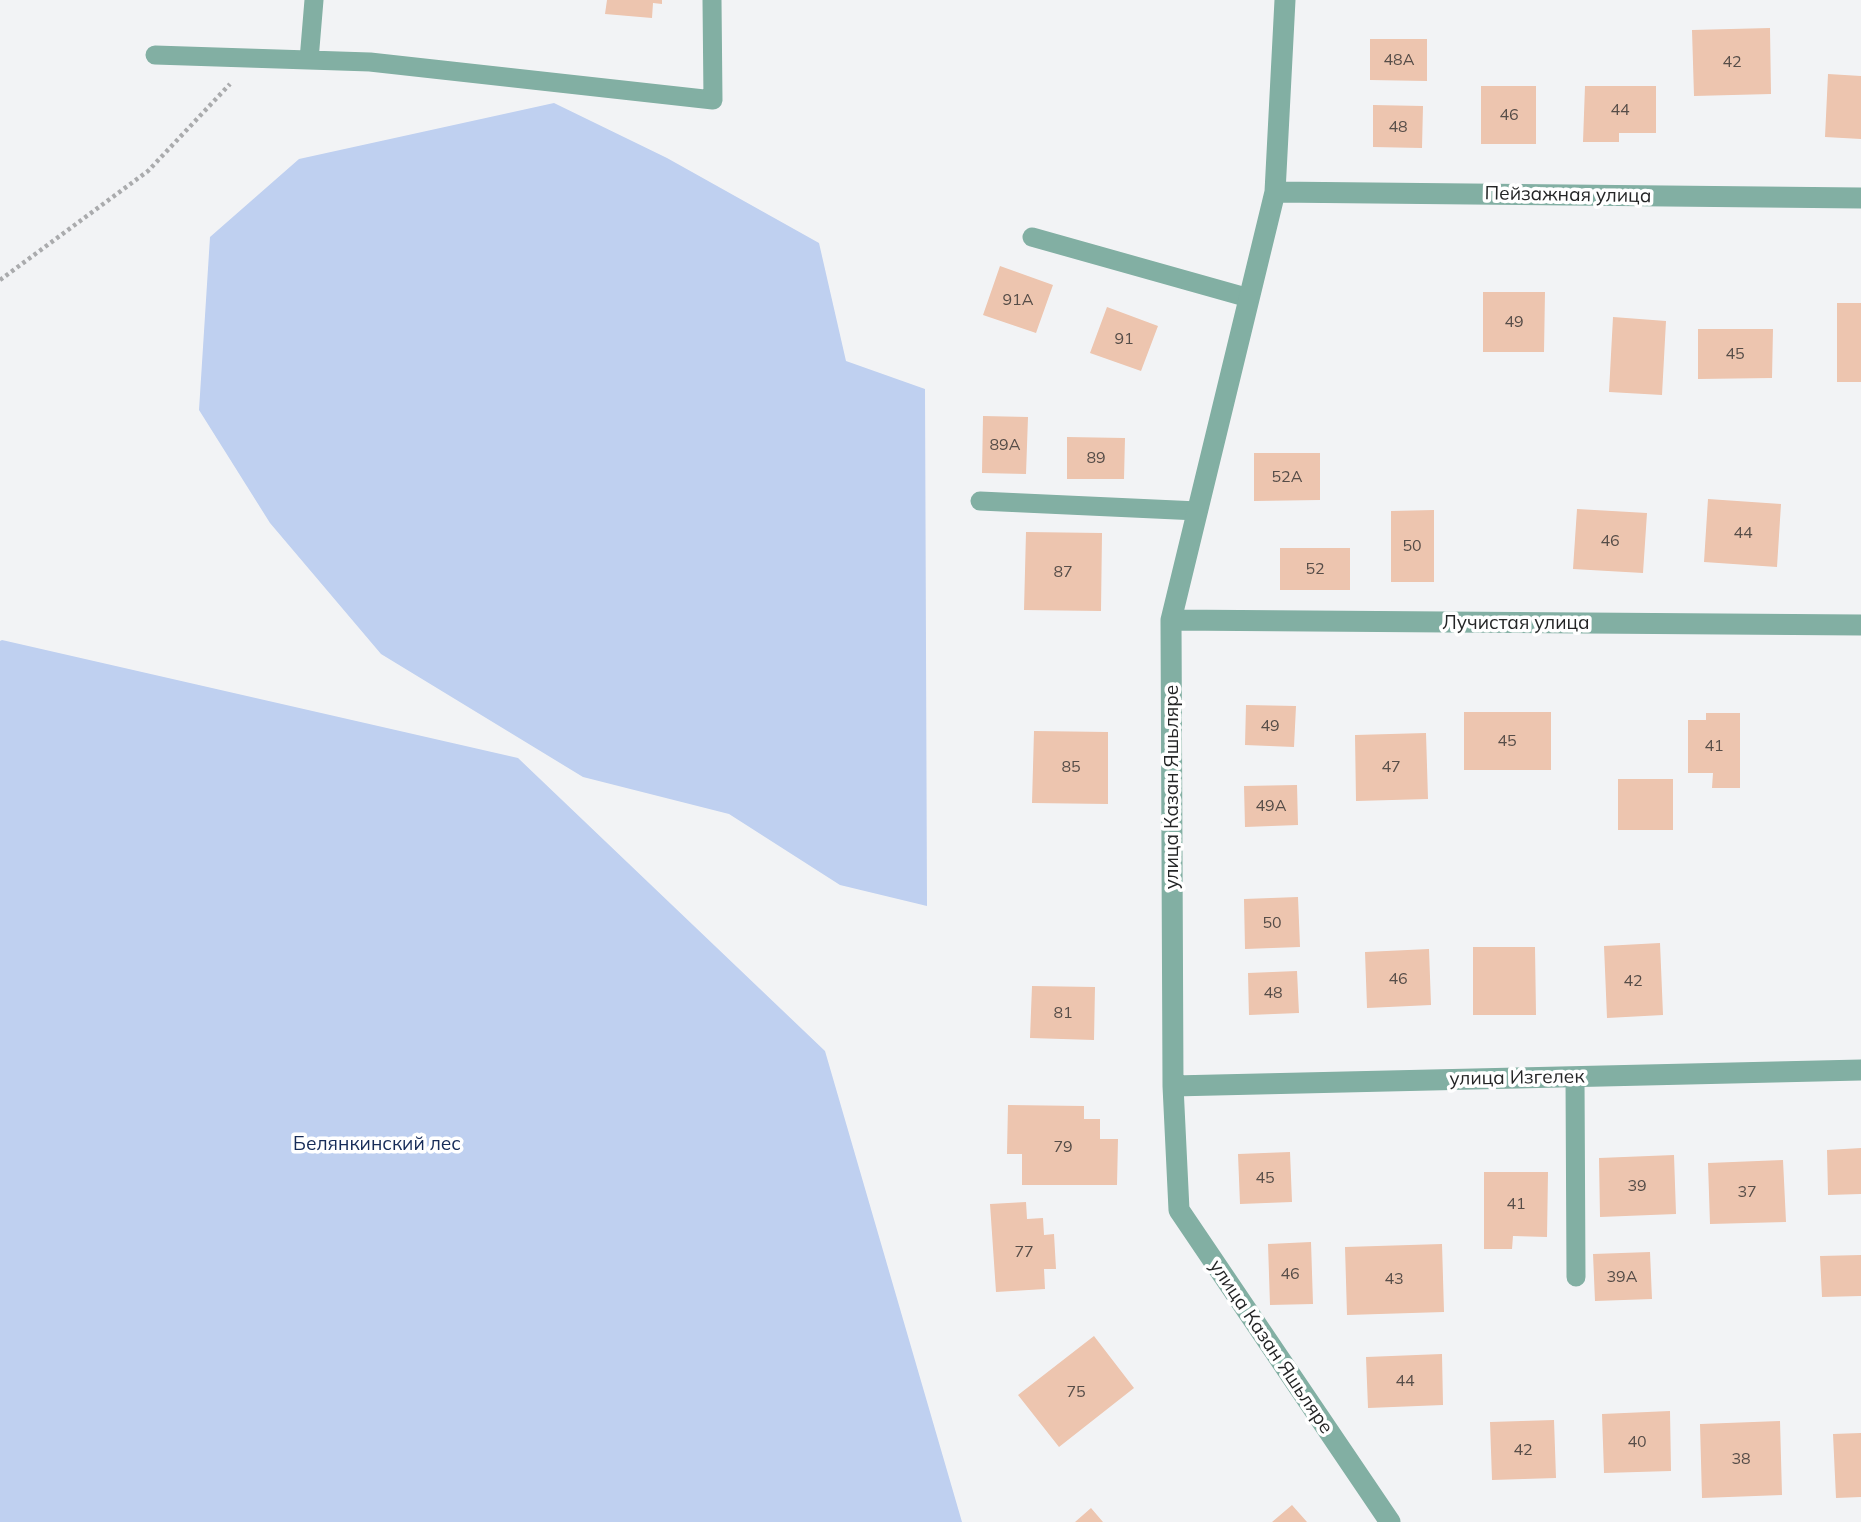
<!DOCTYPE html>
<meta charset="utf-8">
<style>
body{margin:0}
canvas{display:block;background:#f2f3f5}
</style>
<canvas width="1861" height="1522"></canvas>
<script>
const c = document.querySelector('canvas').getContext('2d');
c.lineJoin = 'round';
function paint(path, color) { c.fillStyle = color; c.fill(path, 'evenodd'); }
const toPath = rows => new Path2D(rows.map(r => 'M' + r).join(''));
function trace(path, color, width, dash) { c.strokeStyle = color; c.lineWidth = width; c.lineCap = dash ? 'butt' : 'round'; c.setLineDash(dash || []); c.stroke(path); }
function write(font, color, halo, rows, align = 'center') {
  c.font = font + ' Mulish,sans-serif'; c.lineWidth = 7; c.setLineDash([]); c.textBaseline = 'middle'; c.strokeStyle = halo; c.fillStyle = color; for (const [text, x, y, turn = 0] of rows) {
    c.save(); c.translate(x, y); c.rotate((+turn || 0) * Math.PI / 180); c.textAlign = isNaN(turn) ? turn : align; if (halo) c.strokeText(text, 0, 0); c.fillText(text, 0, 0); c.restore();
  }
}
const green = toPath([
 [554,103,667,158,819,243,846,361,925,389,927,906,840,885,729,814,583,777,381,654,270,523,199,410,210,237,299,159],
 [2,640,518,758,825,1051,962,1522,0,1522,0,641]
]);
const building = toPath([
 [607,0,662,0,662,4,653,3,652,18,605,14],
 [1770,28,1771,94,1694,96,1692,30],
 [1370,39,1427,39,1427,81,1370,80],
 [1828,74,1861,76,1861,139,1825,137],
 [1481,86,1536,86,1536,144,1481,144],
 [1585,86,1656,86,1656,133,1619,133,1619,142,1583,142],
 [1373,105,1423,106,1422,148,1373,147],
 [1000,266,1053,285,1036,333,983,315],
 [1483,292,1545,292,1544,352,1483,352],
 [1837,303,1861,303,1861,382,1837,382],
 [1107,307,1158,326,1141,371,1090,353],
 [1613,317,1666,321,1662,395,1609,392],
 [1698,329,1773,329,1772,378,1698,379],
 [983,416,1028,417,1026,474,982,473],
 [1067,437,1125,438,1124,479,1067,479],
 [1254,453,1320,453,1320,500,1254,501],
 [1708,499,1781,504,1777,567,1704,562],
 [1577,509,1647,513,1643,573,1573,569],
 [1434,510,1434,582,1391,582,1391,511],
 [1026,532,1102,533,1101,611,1024,610],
 [1280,548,1350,548,1350,590,1280,590],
 [1246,705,1296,706,1294,747,1245,745],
 [1464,712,1551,712,1551,770,1464,770],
 [1706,713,1740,713,1740,788,1712,788,1713,773,1688,773,1688,720,1706,720],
 [1034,731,1108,732,1108,804,1032,803],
 [1426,733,1428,799,1356,801,1355,735],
 [1618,779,1673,779,1673,830,1618,830],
 [1297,785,1298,825,1245,827,1244,786],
 [1298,897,1300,947,1245,949,1244,899],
 [1660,943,1663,1015,1607,1018,1604,946],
 [1473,947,1535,947,1536,1015,1473,1015],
 [1429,949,1431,1005,1367,1008,1365,952],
 [1297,971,1299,1013,1249,1015,1248,973],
 [1032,986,1095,987,1094,1040,1030,1038],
 [1008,1105,1084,1106,1084,1119,1100,1119,1100,1139,1118,1139,1117,1185,1022,1185,1022,1154,1007,1154],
 [1861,1148,1861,1194,1828,1195,1827,1150],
 [1290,1152,1292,1202,1240,1204,1238,1154],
 [1674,1155,1676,1214,1600,1217,1599,1158],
 [1783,1160,1786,1222,1710,1224,1708,1163],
 [1484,1172,1548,1172,1547,1237,1513,1236,1512,1249,1484,1249],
 [1026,1202,1027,1219,1043,1218,1044,1235,1054,1234,1056,1269,1044,1269,1045,1289,996,1292,990,1204],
 [1311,1242,1313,1304,1270,1305,1268,1244],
 [1442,1244,1444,1312,1347,1315,1345,1247],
 [1650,1252,1652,1299,1595,1301,1593,1254],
 [1861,1255,1861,1296,1822,1297,1820,1256],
 [1094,1336,1134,1388,1059,1447,1018,1395],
 [1442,1354,1443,1405,1368,1408,1366,1357],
 [1670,1411,1671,1471,1604,1473,1602,1414],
 [1554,1420,1556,1478,1492,1480,1490,1422],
 [1780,1421,1782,1495,1702,1498,1700,1424],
 [1861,1433,1861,1497,1836,1498,1833,1434],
 [1292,1505,1307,1522,1272,1522],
 [1091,1508,1103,1522,1075,1522]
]);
const path = toPath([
 [0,280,148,171,230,84]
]);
const lane = toPath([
 [155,55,370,62,713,100,712,0],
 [309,60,314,0],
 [1032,237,1249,298],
 [980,501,1198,511],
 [1575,1077,1576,1277]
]);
const street = toPath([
 [1285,0,1275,192,1171,620,1173,1086,1179,1210,1390,1522],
 [1275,192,1861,198],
 [1171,620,1861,625],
 [1173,1086,1861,1070]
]);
const numberNames = [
 ["48А",1399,60],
 ["42",1732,62],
 ["44",1620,110],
 ["46",1509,115],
 ["48",1398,127],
 ["91А",1018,300],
 ["49",1514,322],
 ["91",1124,339],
 ["45",1735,354],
 ["89А",1005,445],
 ["89",1096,458],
 ["52А",1287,477],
 ["44",1743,533],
 ["46",1610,541],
 ["50",1412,546],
 ["52",1315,569],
 ["87",1063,572],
 ["49",1270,726],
 ["45",1507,741],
 ["41",1714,746],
 ["85",1071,767],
 ["47",1391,767],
 ["49А",1271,806],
 ["50",1272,923],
 ["46",1398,979],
 ["42",1633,981],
 ["48",1273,993],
 ["81",1063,1013],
 ["79",1063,1147],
 ["45",1265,1178],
 ["39",1637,1186],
 ["37",1747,1192],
 ["41",1516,1204],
 ["77",1024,1252],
 ["46",1290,1274],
 ["39А",1622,1277],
 ["43",1394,1279],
 ["44",1405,1381],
 ["75",1076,1392],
 ["40",1637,1442],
 ["42",1523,1450],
 ["38",1741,1459]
];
const streetNames = [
 ["Пейзажная улица",1568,195,1],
 ["Лучистая улица",1516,623],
 ["улица Казан Яшьляре",1172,787,-90],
 ["улица Изгелек",1517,1078,-1],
 ["улица Казан Яшьляре",1271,1347,56]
];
const parkNames = [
 ["Белянкинский лес",377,1144]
];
paint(green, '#bfd0f0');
paint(building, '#edc5af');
trace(path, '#aaabad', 4.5, [3.5, 3.5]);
trace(lane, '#82afa3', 19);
trace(street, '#82afa3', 21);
write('16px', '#564d48', null, numberNames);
write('19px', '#242526', '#fff', streetNames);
write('19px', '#172c58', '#fff', parkNames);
</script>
